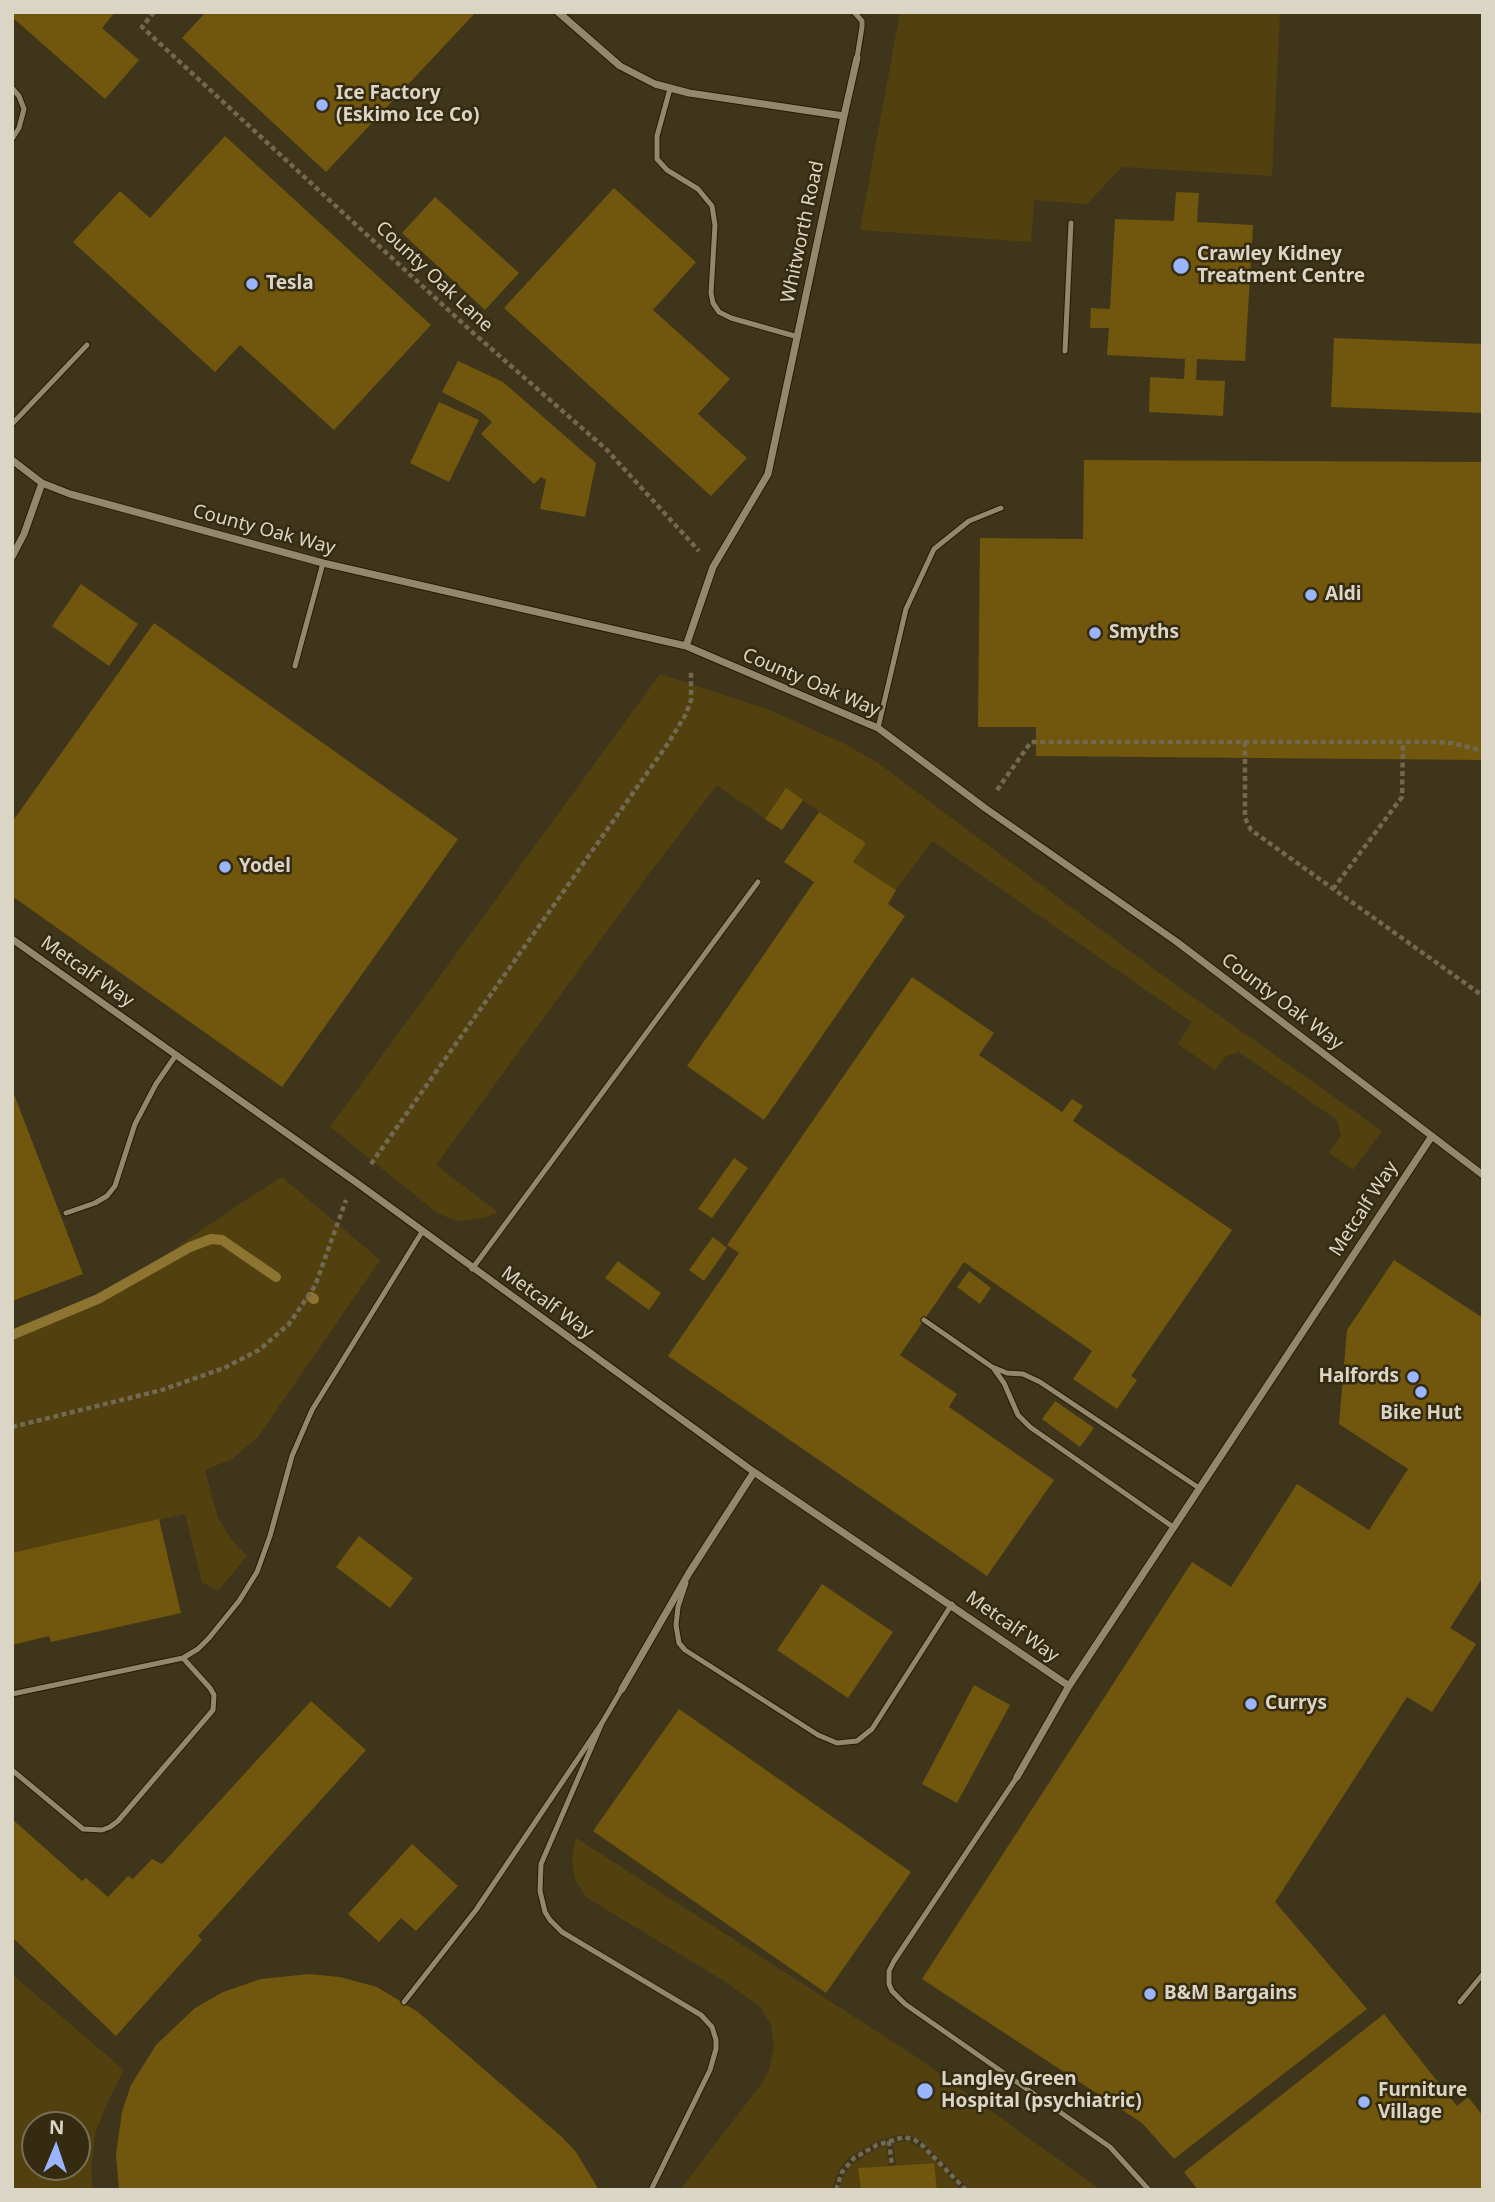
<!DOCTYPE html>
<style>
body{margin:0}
#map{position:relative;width:1495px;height:2202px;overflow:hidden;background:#3f351b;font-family:"Noto Sans",sans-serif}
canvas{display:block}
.frame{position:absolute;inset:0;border:14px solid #dbd5c6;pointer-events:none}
.north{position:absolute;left:21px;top:2111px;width:70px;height:70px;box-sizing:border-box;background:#352b11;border:2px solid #776f59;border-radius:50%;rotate:2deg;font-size:19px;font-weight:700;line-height:28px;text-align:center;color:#dbd5c6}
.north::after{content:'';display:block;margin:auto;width:24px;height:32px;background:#9ab5fd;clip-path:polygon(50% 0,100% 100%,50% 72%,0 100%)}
</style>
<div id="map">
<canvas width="1495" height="2202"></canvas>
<div class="frame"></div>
<div class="north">N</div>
</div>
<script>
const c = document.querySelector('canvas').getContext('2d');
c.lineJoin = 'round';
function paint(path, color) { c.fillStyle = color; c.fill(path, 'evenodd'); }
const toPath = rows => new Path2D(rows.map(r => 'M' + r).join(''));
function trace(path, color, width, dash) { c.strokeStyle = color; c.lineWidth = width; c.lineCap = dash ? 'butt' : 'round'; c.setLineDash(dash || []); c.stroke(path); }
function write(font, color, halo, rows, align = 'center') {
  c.font = font + ' "Noto Sans",sans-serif'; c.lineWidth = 5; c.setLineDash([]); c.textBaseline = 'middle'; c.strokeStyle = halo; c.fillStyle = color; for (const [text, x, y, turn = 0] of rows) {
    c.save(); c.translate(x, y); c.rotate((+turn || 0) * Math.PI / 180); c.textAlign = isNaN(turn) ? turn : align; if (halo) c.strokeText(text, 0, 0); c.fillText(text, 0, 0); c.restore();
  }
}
const green = toPath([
 [900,12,1280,12,1272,176,1122,167,1087,204,1034,200,1031,242,860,230],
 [660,674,767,709,847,745,881,765,1155,970,1382,1131,1353,1170,1329,1153,1341,1136,1337,1120,1239,1052,1226,1056,1215,1070,1178,1044,1192,1022,932,841,896,890,853,862,865,843,786,789,765,819,717,785,648,875,436,1165,498,1212,486,1217,461,1221,451,1219,436,1212,330,1127],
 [282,1177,380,1260,258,1437,232,1459,205,1470,218,1518,231,1539,247,1556,218,1591,202,1582,185,1514,12,1553,12,1329,95,1296,135,1276,241,1203],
 [576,1838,912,2054,1101,2190,970,2190,926,2145,918,2138,902,2134,880,2140,850,2156,838,2171,832,2190,680,2190,762,2083,769,2070,774,2047,771,2025,761,2008,724,1981,586,1897,575,1879,573,1868,572,1857],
 [12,1974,124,2070,107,2103,95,2134,91,2168,93,2190,12,2190],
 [35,2125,77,2125,77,2167,35,2167],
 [908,2141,921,2148,937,2162,960,2190,937,2190,933,2163,896,2165,893,2143],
 [886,2145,889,2166,859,2168,861,2190,839,2190,844,2175,852,2164,874,2150]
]);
const stream = toPath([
 [311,1297,314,1299],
 [12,1335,98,1299,190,1247,211,1239,222,1240,276,1277]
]);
const building = toPath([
 [12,12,115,12,102,28,139,60,105,99,12,17],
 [206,12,476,12,326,172,182,38],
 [225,136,431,325,334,430,240,345,215,372,73,242,120,191,150,218],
 [614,188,696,262,653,310,730,379,698,414,747,458,711,496,504,308],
 [1176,192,1199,193,1197,222,1253,225,1245,361,1197,359,1196,380,1225,381,1223,416,1149,412,1150,377,1184,379,1185,359,1107,355,1109,328,1090,328,1091,308,1110,309,1115,219,1174,221],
 [435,197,519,273,485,310,402,233],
 [1334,338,1483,344,1483,413,1331,407],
 [458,361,503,382,596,463,585,517,540,509,546,480,541,477,534,484,481,434,492,422,481,412,442,392],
 [439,402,479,420,449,482,410,463],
 [1084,460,1483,462,1483,760,1036,756,1036,727,978,727,980,538,1083,539],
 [81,584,138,624,109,666,52,626],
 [154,623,458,839,282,1087,12,896,12,822],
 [786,788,803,800,782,830,765,819],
 [819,812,866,843,853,862,896,890,888,904,905,916,764,1120,687,1066,814,882,784,862],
 [912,977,994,1033,979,1055,1062,1112,1072,1099,1083,1106,1073,1121,1232,1230,1131,1376,1137,1380,1117,1409,1073,1379,1092,1351,964,1262,900,1355,957,1394,949,1407,1054,1480,987,1576,668,1356,739,1253,727,1245],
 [12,1089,83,1274,12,1301],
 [734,1158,748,1168,712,1218,698,1209],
 [713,1237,727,1248,704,1281,689,1270],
 [1394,1260,1483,1318,1483,1577,1450,1628,1476,1644,1432,1712,1407,1697,1275,1902,1367,2009,1174,2159,1142,2123,922,1979,1192,1562,1231,1587,1297,1484,1369,1530,1408,1469,1339,1424,1347,1330],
 [618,1261,661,1293,649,1310,605,1278],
 [969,1271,991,1288,980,1304,957,1287],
 [1055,1401,1094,1428,1080,1447,1042,1419],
 [159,1519,181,1613,51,1642,49,1636,12,1645,12,1553],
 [359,1536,413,1578,390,1608,336,1567],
 [822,1584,893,1632,848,1698,777,1650],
 [974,1685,1010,1705,957,1803,922,1784],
 [311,1701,366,1750,198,1936,202,1940,116,2036,12,1937,12,1819,82,1881,86,1878,108,1897,128,1876,133,1879,152,1859,162,1864],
 [679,1709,911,1872,826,1993,593,1831],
 [412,1844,458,1886,416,1931,401,1918,379,1942,348,1914],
 [309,1974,340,1977,377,1987,418,2012,562,2137,576,2152,599,2190,119,2190,116,2154,122,2112,131,2085,156,2045,195,2008,223,1992,261,1979],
 [1384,2014,1457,2106,1468,2097,1483,2116,1483,2190,1198,2190,1184,2172],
 [934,2163,937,2190,861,2190,858,2168]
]);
const path = toPath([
 [154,12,142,27,471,331,606,449,699,551],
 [1245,742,1245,818,1251,830,1483,996],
 [997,790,1031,742,1434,742,1452,743,1483,751],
 [1333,889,1402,797,1403,742],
 [371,1164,669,742,686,714,691,700,691,672],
 [12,1427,162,1390,224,1368,259,1350,289,1324,315,1286,346,1200],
 [889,2141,892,2166],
 [836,2190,842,2172,854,2158,877,2145,904,2137,915,2140,922,2145,966,2190]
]);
const lane = toPath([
 [854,12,862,21,862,27,857,58],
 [12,88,19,96,24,109,19,128,12,139],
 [670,89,657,136,657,159,667,170,698,189,712,206,715,225,711,293,713,303,719,312,731,318,798,337],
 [1065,351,1071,223],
 [12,424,87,345],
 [295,666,323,563],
 [878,728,906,609,934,549,969,521,1001,508],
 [66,1213,95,1203,107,1196,115,1186,135,1124,156,1084,176,1055],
 [472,1269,758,882],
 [924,1320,992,1367,1007,1373,1023,1374,1040,1382,1199,1488],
 [994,1369,1004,1383,1018,1415,1030,1427,1173,1527],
 [686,1583,678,1607,676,1625,679,1643,685,1650,818,1735,837,1743,857,1741,872,1729,952,1604],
 [12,1694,183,1658,198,1649,209,1638,239,1601,257,1572,270,1536,292,1456,312,1410,422,1232],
 [602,1723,622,1689],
 [12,1770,83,1829,102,1830,110,1827,118,1821,213,1710,214,1695,210,1688,183,1658],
 [1017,1777,894,1961,889,1971,889,1984,892,1991,905,2004,1110,2147,1149,2190],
 [404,2002,476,1910,602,1723,541,1864,540,1891,545,1912,550,1920,562,1932,701,2015,712,2027,716,2040,716,2049,710,2070,651,2190],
 [1460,2002,1483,1974]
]);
const street = toPath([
 [558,12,620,66,655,84,689,93,844,116,768,474,713,567,686,646],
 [844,116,857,58],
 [12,460,42,483,70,494,323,563,686,646,878,728,985,808,1177,942,1483,1175],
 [12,557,24,534,42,483],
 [12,939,357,1183,754,1472,1069,1686],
 [622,1689,689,1573,754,1472],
 [1017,1777,1069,1686,1432,1136]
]);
const markers = [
 [322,105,7,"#9ab5fd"],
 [1181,266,9,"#9ab5fd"],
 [252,284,7,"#9ab5fd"],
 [1311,595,7,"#9ab5fd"],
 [1095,633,7,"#9ab5fd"],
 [225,867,7,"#9ab5fd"],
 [1413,1377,7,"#9ab5fd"],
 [1421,1392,7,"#9ab5fd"],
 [1251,1704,7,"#9ab5fd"],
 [1150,1994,7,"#9ab5fd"],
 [925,2091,9,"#9ab5fd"],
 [1364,2102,7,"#9ab5fd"]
];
const poiNames = [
 ["Ice Factory",336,94],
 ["(Eskimo Ice Co)",336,116],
 ["Crawley Kidney",1197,255],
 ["Treatment Centre",1197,277],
 ["Tesla",266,284],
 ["Aldi",1325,595],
 ["Smyths",1109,633],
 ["Yodel",239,867],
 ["Halfords",1399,1377,"right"],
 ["Bike Hut",1421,1414,"center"],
 ["Currys",1265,1704],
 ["B&M Bargains",1164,1994],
 ["Langley Green",941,2080],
 ["Hospital (psychiatric)",941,2102],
 ["Furniture",1378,2091],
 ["Village",1378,2113]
];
const streetNames = [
 ["Whitworth Road",803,232,-78],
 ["County Oak Lane",434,277,43],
 ["County Oak Way",264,530,15],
 ["County Oak Way",811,683,23],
 ["Metcalf Way",87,972,35],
 ["County Oak Way",1282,1002,37],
 ["Metcalf Way",1364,1209,-57],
 ["Metcalf Way",547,1303,36],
 ["Metcalf Way",1012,1627,35]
];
paint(green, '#52410f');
trace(stream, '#8d7431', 10);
paint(building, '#70570d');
trace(lane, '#261c03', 7);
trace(street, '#261c03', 9);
trace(path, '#726952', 4.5, [5, 3.5]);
trace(lane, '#94886c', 5);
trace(street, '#94886c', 7);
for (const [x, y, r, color] of markers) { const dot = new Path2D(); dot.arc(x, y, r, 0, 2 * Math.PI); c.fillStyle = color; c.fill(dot); trace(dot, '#352b11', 2.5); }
write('bold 19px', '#dbd5c6', '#352b11', poiNames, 'left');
write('19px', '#dbd5c6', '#352b11', streetNames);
</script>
